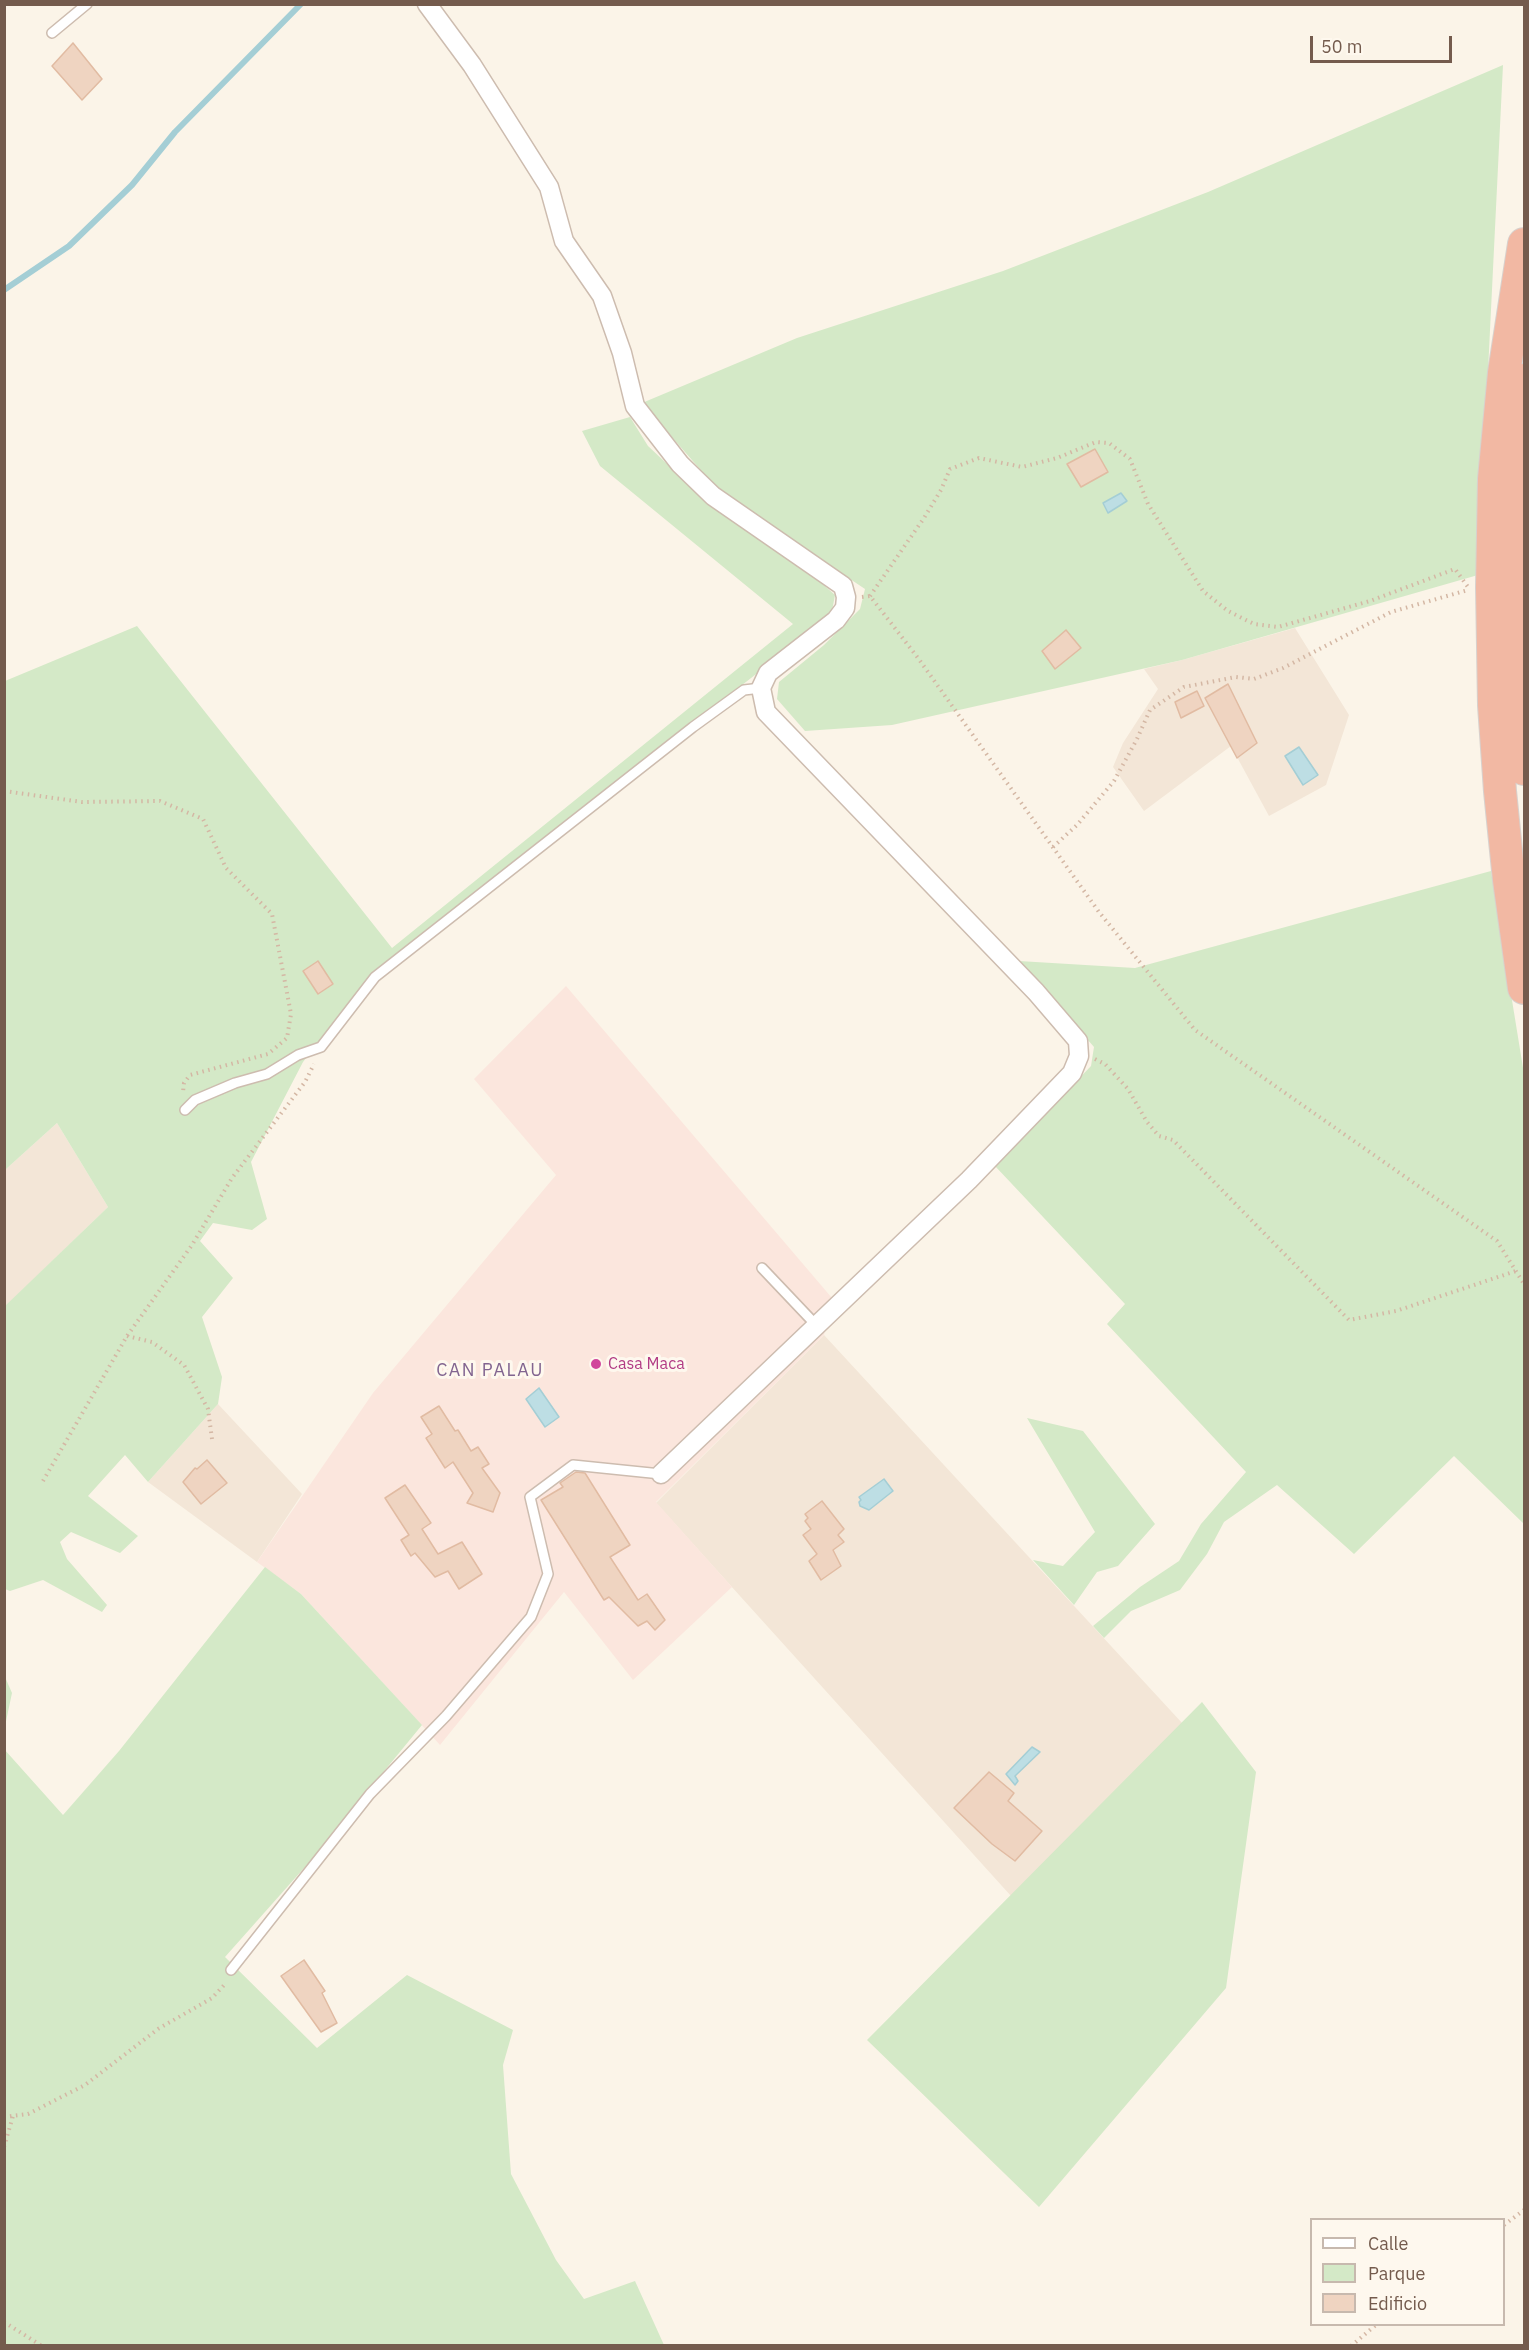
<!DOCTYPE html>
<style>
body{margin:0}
#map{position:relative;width:1529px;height:2350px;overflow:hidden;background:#fbf4e8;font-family:"IBM Plex Sans",sans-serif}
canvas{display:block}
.frame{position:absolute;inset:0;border:6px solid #745b4d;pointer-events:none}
.legend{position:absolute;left:1310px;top:2218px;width:195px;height:108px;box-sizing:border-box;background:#fef8ee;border:2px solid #c7b9ae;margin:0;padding:8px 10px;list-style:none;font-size:18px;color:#745b4d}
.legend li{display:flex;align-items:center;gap:12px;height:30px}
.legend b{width:30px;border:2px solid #c7b9ae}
.scale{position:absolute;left:1310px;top:36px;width:142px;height:27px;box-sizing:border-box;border:3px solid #745b4d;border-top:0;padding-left:8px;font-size:18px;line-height:21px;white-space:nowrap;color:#745b4d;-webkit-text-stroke:4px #fef8ee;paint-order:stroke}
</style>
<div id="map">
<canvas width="1529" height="2350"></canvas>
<div class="frame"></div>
<ul class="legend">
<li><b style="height:8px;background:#fff"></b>Calle</li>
<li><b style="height:16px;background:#d4e9c7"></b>Parque</li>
<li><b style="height:16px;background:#efd4c1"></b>Edificio</li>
</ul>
<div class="scale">50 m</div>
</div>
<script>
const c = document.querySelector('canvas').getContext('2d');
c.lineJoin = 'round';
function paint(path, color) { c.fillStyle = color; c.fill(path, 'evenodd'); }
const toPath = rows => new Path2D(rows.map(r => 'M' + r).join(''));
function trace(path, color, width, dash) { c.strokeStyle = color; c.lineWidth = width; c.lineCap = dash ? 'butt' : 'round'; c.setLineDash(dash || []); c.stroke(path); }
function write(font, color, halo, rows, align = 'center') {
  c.font = font + ' "IBM Plex Sans",sans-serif'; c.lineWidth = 6; c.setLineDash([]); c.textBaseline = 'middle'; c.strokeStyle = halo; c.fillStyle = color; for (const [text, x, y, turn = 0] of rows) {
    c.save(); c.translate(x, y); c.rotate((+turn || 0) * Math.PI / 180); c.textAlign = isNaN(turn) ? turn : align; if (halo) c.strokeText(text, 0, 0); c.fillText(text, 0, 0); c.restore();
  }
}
const residential = toPath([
 [1295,628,1349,715,1326,785,1269,816,1231,746,1144,811,1113,767,1123,743,1158,689,1144,669,1182,660],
 [57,1123,108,1207,5,1307,5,1170],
 [824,1335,1183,1724,1011,1896,656,1503],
 [218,1404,302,1494,257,1562,148,1482]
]);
const commercial = toPath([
 [566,986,832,1298,824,1335,656,1502,732,1587,633,1680,564,1592,440,1745,301,1594,257,1562,373,1393,556,1175,474,1079]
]);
const green = toPath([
 [1503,65,1478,575,1182,660,892,725,805,731,777,699,779,682,824,645,860,609,865,589,720,492,642,403,797,338,1003,271,1208,192],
 [630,417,648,446,715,509,817,579,835,595,832,611,806,635,369,977,303,1062,251,1162,267,1219,252,1230,213,1223,200,1241,233,1278,202,1317,222,1377,218,1404,148,1482,125,1455,88,1496,138,1536,120,1553,71,1532,60,1542,67,1559,107,1605,102,1612,43,1580,10,1591,5,1589,4,1307,108,1207,57,1123,5,1170,5,681,137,626,392,948,793,624,600,466,582,431],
 [1491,871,1524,1074,1524,1524,1454,1456,1354,1554,1277,1485,1224,1522,1207,1554,1180,1590,1131,1611,1104,1638,1093,1626,1140,1587,1179,1561,1201,1524,1246,1472,1107,1324,1125,1304,995,1166,1091,1066,1094,1047,1019,961,1135,968],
 [1027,1418,1083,1431,1155,1524,1118,1566,1097,1572,1074,1605,1033,1560,1063,1566,1095,1532],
 [265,1567,301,1594,422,1725,312,1859,225,1957,317,2048,407,1975,513,2030,503,2065,511,2174,556,2260,584,2299,635,2281,664,2345,5,2345,4,1749,63,1815,119,1751],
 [5,1677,12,1693,5,1726],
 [1202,1702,1256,1772,1226,1988,1039,2207,867,2040]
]);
const water = toPath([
 [1121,493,1127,501,1108,513,1103,503,1121,493],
 [1299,747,1318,775,1303,785,1285,756,1299,747],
 [539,1388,559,1417,545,1427,526,1399,539,1388],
 [884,1479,893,1491,869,1510,860,1506,859,1502,861,1500,859,1497,884,1479],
 [1032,1747,1040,1752,1015,1776,1018,1781,1015,1785,1006,1774,1032,1747]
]);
const stream = toPath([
 [4,290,69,246,132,185,175,132,301,4]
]);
const building = toPath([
 [73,43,102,79,82,100,52,66,73,43],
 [1095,449,1108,472,1081,487,1067,464,1095,449],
 [1066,630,1081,648,1055,669,1042,651,1066,630],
 [1228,684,1257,743,1237,758,1205,698,1228,684],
 [1197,691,1204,706,1181,718,1175,702,1197,691],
 [318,961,333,984,318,994,303,971,318,961],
 [439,1406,455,1431,458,1430,471,1451,478,1447,489,1464,482,1468,500,1493,493,1512,467,1503,473,1493,453,1462,445,1468,426,1438,432,1434,421,1417,439,1406],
 [207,1460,227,1483,201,1504,183,1482,195,1468,197,1469,207,1460],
 [576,1472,585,1473,630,1545,610,1557,638,1600,647,1594,665,1620,655,1630,647,1621,638,1626,609,1597,604,1600,541,1500,563,1487,560,1483,576,1472],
 [405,1485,431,1523,422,1529,438,1554,462,1542,482,1574,459,1589,448,1571,435,1577,415,1553,411,1556,401,1540,409,1535,385,1498,405,1485],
 [822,1501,844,1529,838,1535,844,1542,833,1550,841,1566,821,1580,809,1561,817,1554,803,1535,811,1529,805,1521,808,1518,805,1514,822,1501],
 [989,1772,1014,1793,1008,1801,1042,1831,1015,1861,992,1844,954,1808,989,1772],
 [304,1960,325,1991,322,1993,337,2023,321,2032,281,1976,304,1960]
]);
const path = toPath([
 [870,596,924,518,941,490,950,469,979,458,1022,467,1057,458,1096,442,1109,443,1130,459,1148,504,1203,591,1228,611,1254,624,1278,627,1370,601,1455,569,1468,587],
 [862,597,870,596,918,658,1099,912,1195,1030,1497,1241,1524,1284],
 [4,791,82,802,160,801,203,819,226,868,272,914,291,1014,287,1038,268,1054,190,1075,184,1083,183,1092],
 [1053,847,1077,825,1114,781,1137,739,1150,710,1184,687,1236,677,1254,679,1283,668,1391,612,1468,590],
 [1095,1059,1105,1064,1128,1089,1147,1122,1159,1136,1173,1140,1349,1320,1396,1311,1516,1271],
 [127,1336,152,1342,184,1365,208,1409,212,1439],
 [43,1481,127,1336,192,1245,232,1178,305,1082,314,1064],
 [4,2117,28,2114,85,2085,158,2029,212,1998,226,1983],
 [4,2147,13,2116],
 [1504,2225,1524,2210],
 [4,2322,42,2346],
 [1351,2346,1377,2324]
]);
const lane = toPath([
 [52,33,87,4],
 [185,1110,195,1100,235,1083,267,1074,298,1055,321,1047,375,977,693,727,744,690,761,688],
 [762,1268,817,1326],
 [231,1970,370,1794,446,1716,531,1617,548,1574,530,1497,573,1465,661,1474]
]);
const street = toPath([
 [427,4,472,65,549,187,564,241,602,296,622,353,635,406,680,464,713,496,843,586,846,597,845,608,836,620,768,673,761,688,766,712,1036,992,1078,1041,1079,1056,1072,1073,969,1180,661,1474]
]);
const highway = toPath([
 [1524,244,1504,373,1494,479,1492,587,1494,705,1500,791,1509,880,1524,988],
 [1524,380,1519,532,1519,672,1524,769]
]);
const markers = [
 [596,1364,6,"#d1479c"]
];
const hotelNames = [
 ["Casa Maca",608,1364]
];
const neighbourhoodNames = [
 ["CAN PALAU",490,1371]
];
paint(residential, '#f3e6d7');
paint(commercial, '#fbe6dd');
paint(green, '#d4e9c7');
paint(water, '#bddee4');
trace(water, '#a4ced5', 1.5);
trace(stream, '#a4ced5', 6);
paint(building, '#efd4c1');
trace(building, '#e1bba2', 1.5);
trace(lane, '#cdbcaf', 12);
trace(street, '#cdbcaf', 21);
trace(highway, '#d8d1cd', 34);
trace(path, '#d4b7a4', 4, [1.5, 4.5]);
trace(lane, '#fff', 9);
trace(street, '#fff', 18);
trace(highway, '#f2b8a3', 32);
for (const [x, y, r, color] of markers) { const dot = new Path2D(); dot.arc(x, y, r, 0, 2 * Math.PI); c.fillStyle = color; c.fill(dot); trace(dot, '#fef8ee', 2); }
write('16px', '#b23c85', '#fef8ee', hotelNames, 'left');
c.letterSpacing = '1.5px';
write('18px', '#826590', '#fef8ee', neighbourhoodNames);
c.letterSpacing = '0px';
</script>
